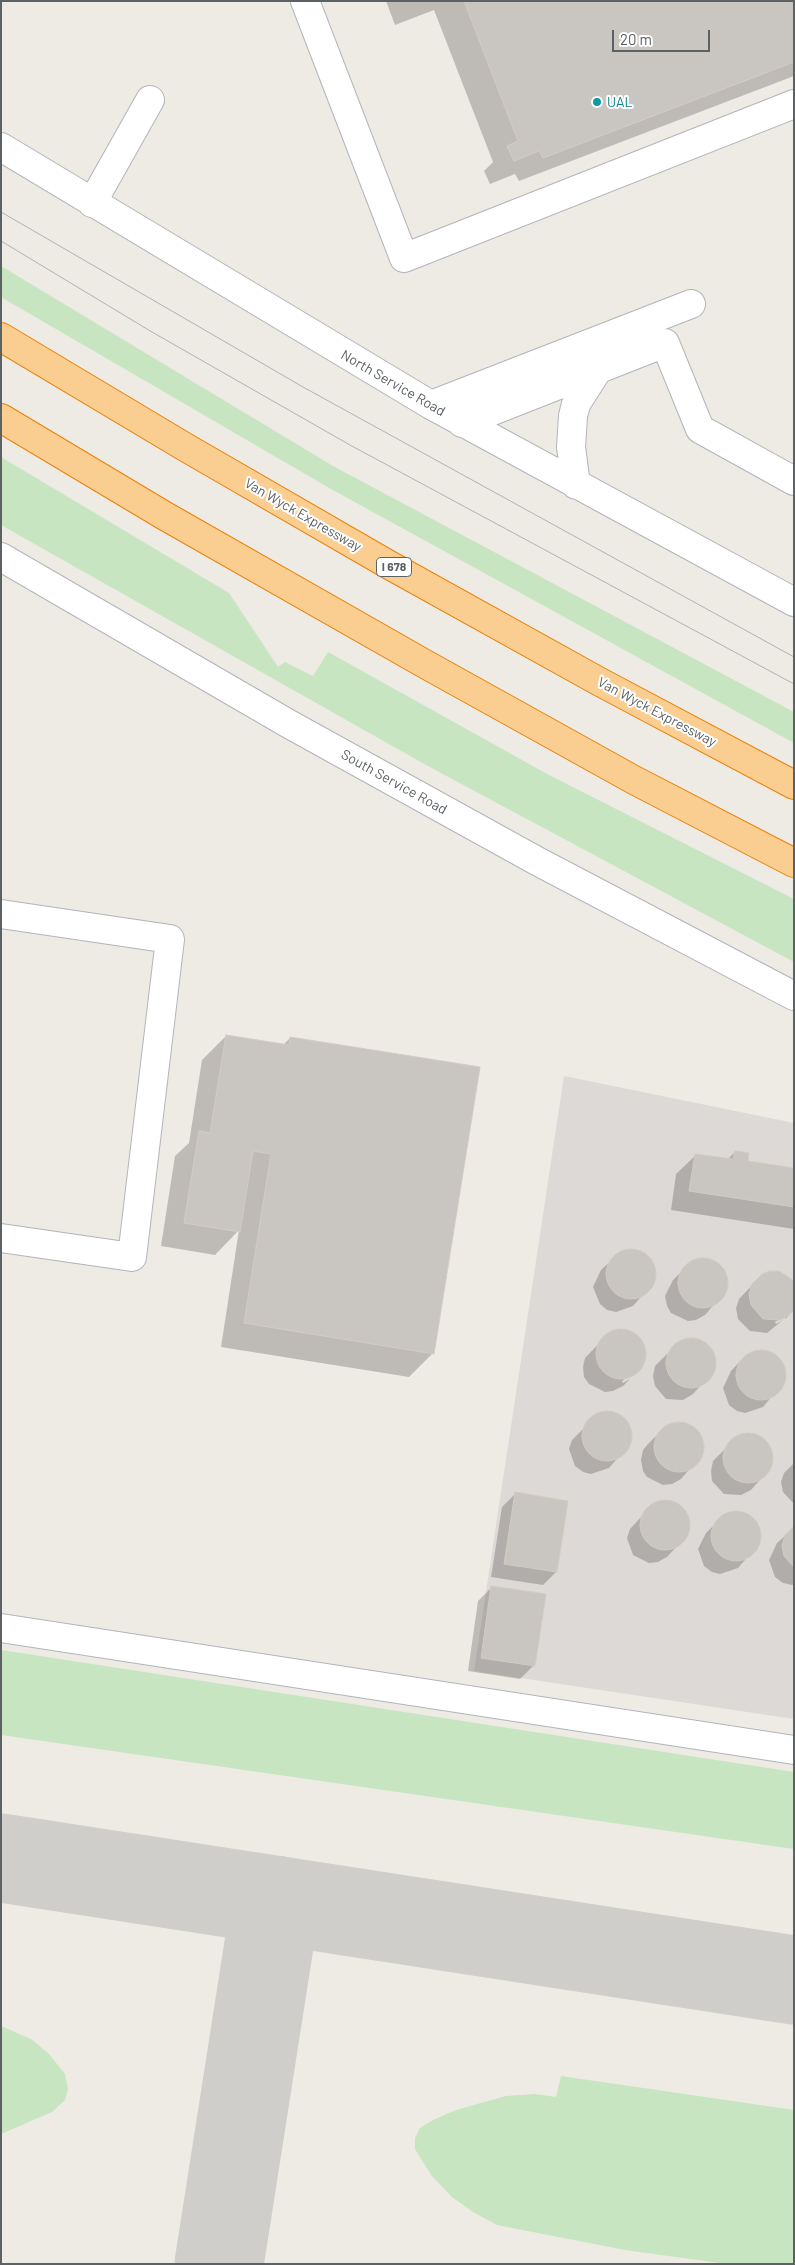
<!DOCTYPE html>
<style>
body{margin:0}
#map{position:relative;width:795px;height:2265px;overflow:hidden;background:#eeeae4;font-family:Barlow,sans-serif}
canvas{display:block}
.frame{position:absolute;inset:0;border:2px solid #5c6164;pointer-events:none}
.scale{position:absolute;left:612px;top:30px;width:98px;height:22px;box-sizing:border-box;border:2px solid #5c6164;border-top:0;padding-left:6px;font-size:15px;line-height:18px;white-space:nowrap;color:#5c6164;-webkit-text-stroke:4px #fff;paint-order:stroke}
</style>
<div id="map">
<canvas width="795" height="2265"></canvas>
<div class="frame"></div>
<div class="scale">20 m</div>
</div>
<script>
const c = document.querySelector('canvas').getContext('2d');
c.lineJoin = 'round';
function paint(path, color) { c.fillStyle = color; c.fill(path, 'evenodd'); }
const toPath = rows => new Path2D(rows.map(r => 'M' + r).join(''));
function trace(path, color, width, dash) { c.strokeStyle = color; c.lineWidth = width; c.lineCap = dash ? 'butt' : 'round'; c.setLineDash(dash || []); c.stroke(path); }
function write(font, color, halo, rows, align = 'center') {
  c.font = font + ' Barlow,sans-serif'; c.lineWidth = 4; c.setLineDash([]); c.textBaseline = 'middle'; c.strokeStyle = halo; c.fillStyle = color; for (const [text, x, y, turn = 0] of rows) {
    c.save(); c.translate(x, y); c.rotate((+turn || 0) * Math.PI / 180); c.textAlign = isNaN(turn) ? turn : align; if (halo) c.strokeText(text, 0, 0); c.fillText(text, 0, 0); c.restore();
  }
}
const industrial = toPath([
 [564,1076,794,1123,794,1719,474,1671]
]);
const green = toPath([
 [1,266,333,466,794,712,794,743,331,489,1,297],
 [1,457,229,593,278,667,285,662,313,676,328,652,549,775,794,899,794,962,426,765,1,525],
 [1,1650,794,1772,794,1849,1,1735],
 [1,2026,31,2039,49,2054,65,2074,68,2089,65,2100,52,2112,1,2134],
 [561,2076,794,2110,794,2264,727,2264,625,2250,497,2225,473,2212,452,2197,432,2176,415,2149,415,2138,420,2128,433,2120,456,2110,506,2096,535,2094,556,2097]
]);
const shadow = toPath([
 [386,1,794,1,794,76,519,181,515,174,490,184,484,171,493,162,434,10,395,25],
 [226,1036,283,1045,290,1038,433,1353,409,1377,221,1347,239,1230,215,1255,161,1246,175,1156,189,1143,202,1060],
 [735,1152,746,1162,794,1169,794,1229,671,1210,676,1174,696,1155,727,1160],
 [628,1250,646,1255,652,1262,655,1272,653,1283,633,1306,616,1312,607,1310,600,1304,593,1287,601,1270,615,1257],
 [700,1260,718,1264,724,1272,727,1282,725,1292,705,1315,696,1320,688,1321,671,1313,667,1306,665,1296,673,1280,687,1266],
 [779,1272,788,1277,794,1283,790,1314,785,1319,785,1316,775,1322,776,1324,783,1320,767,1333,750,1331,738,1319,736,1308,739,1299,762,1275],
 [625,1331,635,1335,642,1343,644,1353,643,1363,631,1377,631,1375,622,1381,623,1383,630,1379,623,1386,613,1391,605,1392,589,1384,584,1377,583,1367,585,1358,609,1333],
 [695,1339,705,1344,712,1352,714,1361,713,1372,693,1394,683,1400,666,1399,655,1386,653,1376,655,1366,679,1342],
 [757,1351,775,1355,782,1363,785,1373,783,1383,763,1407,745,1413,737,1411,729,1405,723,1388,731,1371,744,1357],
 [612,1413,621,1417,628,1425,631,1435,629,1445,609,1468,591,1474,583,1472,575,1466,569,1449,572,1440,596,1416],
 [675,1424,693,1428,700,1436,703,1446,701,1456,681,1479,672,1484,663,1485,647,1477,643,1471,641,1460,643,1450,648,1444,662,1430],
 [753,1435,763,1439,769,1447,772,1457,771,1467,751,1490,741,1495,724,1494,712,1481,711,1471,713,1461,737,1437],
 [794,1463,794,1462,794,1504,783,1492,781,1482,784,1473],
 [515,1494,556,1572,543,1585,491,1577,502,1507],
 [670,1502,679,1506,686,1514,689,1524,688,1534,667,1557,658,1562,649,1563,633,1555,627,1538,630,1529,653,1504],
 [733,1513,741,1513,750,1517,757,1525,760,1535,758,1545,738,1568,720,1574,712,1572,704,1566,698,1549,706,1533,720,1519],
 [794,1528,794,1584,792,1585,783,1583,775,1577,769,1560,777,1543],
 [491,1588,534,1665,520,1679,468,1671,478,1601]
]);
const taxiway = toPath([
 [1,1858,794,1980],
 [219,2264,276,1900]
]);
const building = toPath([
 [464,1,794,1,794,62,543,158,539,151,514,161,507,146,518,141,464,1],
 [226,1035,289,1045,290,1037,480,1067,434,1354,244,1323,271,1154,253,1151,240,1232,184,1223,199,1131,210,1133,226,1035],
 [735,1151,749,1153,748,1161,794,1168,794,1207,689,1191,695,1154,733,1159,735,1151],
 '606 1274a25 25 0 1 1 50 0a25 25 0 1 1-50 0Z',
 '678 1283a25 25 0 1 1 50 0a25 25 0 1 1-50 0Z',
 [770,1271,779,1271,794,1281,794,1311,781,1320,763,1319,751,1305,749,1294,752,1284,762,1274,770,1271],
 '596 1354a25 25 0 1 1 50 0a25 25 0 1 1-50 0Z',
 '666 1363a25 25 0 1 1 50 0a25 25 0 1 1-50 0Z',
 '736 1375a25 25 0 1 1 50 0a25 25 0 1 1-50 0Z',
 '582 1436a25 25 0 1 1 50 0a25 25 0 1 1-50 0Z',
 '654 1447a25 25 0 1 1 50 0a25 25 0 1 1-50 0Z',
 '723 1458a25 25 0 1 1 50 0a25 25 0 1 1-50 0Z',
 [515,1492,568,1501,557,1572,504,1564,515,1492],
 '640 1525a25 25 0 1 1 50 0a25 25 0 1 1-50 0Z',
 '711 1536a25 25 0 1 1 50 0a25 25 0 1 1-50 0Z',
 [794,1526,794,1567,784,1556,782,1546,785,1535,794,1526],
 [491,1586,546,1594,535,1666,481,1658,491,1586]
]);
const minor = toPath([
 [305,1,404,258,794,104],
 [1,147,431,405,794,602],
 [92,203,150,100],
 [431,405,691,304],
 [462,423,665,343,700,429,794,481],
 [576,485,571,447,573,416,576,404,599,368],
 [1,557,289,724,537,861,794,996],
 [1,914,170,939,132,1257,1,1238],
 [1,1628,794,1750]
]);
const highway = toPath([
 [1,337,185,447,391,566,600,682,794,785],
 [1,418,165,516,425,664,634,780,794,863]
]);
const tram = toPath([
 [1,212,303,387,794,657],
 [1,241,152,332,350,445,794,684]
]);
const markers = [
 [597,102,5,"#0f9aa8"]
];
const shields = [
 [394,567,35]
];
const shieldNames = [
 ["I 678",394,567]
];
const cultureNames = [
 ["UAL",607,102]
];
const streetNames = [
 ["North Service Road",393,383,30],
 ["Van Wyck Expressway",303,515,30],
 ["Van Wyck Expressway",657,712,28],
 ["South Service Road",394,782,29]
];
paint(industrial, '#ddd9d6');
paint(green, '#c7e5c1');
paint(shadow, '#0003');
trace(taxiway, '#d0cecb', 89);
paint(building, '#c9c5c0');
trace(building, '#d3cbc3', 1);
trace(minor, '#b1b5b9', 30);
trace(highway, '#ea8108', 30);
trace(minor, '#fff', 28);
trace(highway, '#f9ce90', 28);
trace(tram, '#b1b2b2', 1);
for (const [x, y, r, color] of markers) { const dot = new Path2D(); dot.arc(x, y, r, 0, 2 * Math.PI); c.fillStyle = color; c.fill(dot); trace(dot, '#fff', 2); }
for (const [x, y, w] of shields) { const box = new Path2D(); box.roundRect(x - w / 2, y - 9.5, w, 19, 4); c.fillStyle = '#fff'; c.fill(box); trace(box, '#5c6164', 1); }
write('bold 12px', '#5c6164', null, shieldNames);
write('14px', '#0d838f', '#fff', cultureNames, 'left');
write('14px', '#5c6164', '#fff', streetNames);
</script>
